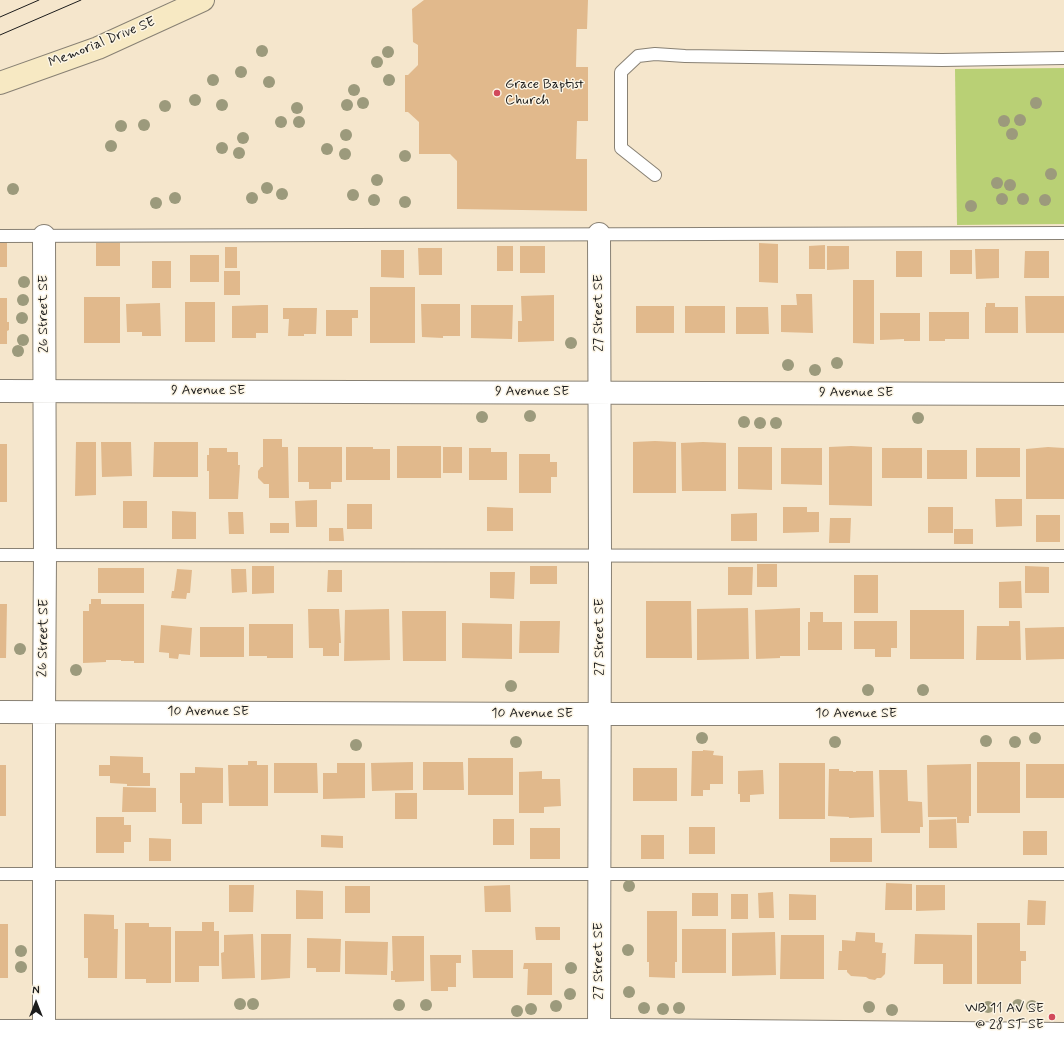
<!DOCTYPE html>
<style>
body{margin:0}
#map{position:relative;width:1064px;height:1039px;overflow:hidden;background:#f5e6cc;font-family:Mynerve,sans-serif}
canvas{display:block}
.north{position:absolute;left:16px;top:983px;width:40px;height:40px;-webkit-text-stroke:3px #fcf5e5;paint-order:stroke;rotate:0deg;font-size:11px;font-weight:700;line-height:16px;text-align:center;color:#1c1c1c}
.north::after{content:'';display:block;margin:auto;width:14px;height:18px;background:#1c1c1c;clip-path:polygon(50% 0,100% 100%,50% 72%,0 100%)}
</style>
<div id="map">
<canvas width="1064" height="1039"></canvas>
<div class="north">N</div>
</div>
<script>
const c = document.querySelector('canvas').getContext('2d');
c.lineJoin = 'round';
function paint(path, color) { c.fillStyle = color; c.fill(path, 'evenodd'); }
const toPath = rows => new Path2D(rows.map(r => 'M' + r).join(''));
function trace(path, color, width, dash) { c.strokeStyle = color; c.lineWidth = width; c.lineCap = dash ? 'butt' : 'round'; c.setLineDash(dash || []); c.stroke(path); }
function write(font, color, halo, rows, align = 'center') {
  c.font = font + ' Mynerve,sans-serif'; c.lineWidth = 3; c.setLineDash([]); c.textBaseline = 'middle'; c.strokeStyle = halo; c.fillStyle = color; for (const [text, x, y, turn = 0] of rows) {
    c.save(); c.translate(x, y); c.rotate((+turn || 0) * Math.PI / 180); c.textAlign = isNaN(turn) ? turn : align; if (halo) c.strokeText(text, 0, 0); c.fillText(text, 0, 0); c.restore();
  }
}
const green = toPath([
 [1064,68,1064,224,957,225,955,69]
]);
const building = toPath([
 [424,0,588,0,587,29,577,29,576,67,588,67,588,121,577,121,576,159,587,159,587,211,457,209,457,161,450,154,419,154,419,122,408,112,405,112,405,75,408,75,418,65,418,45,413,42,412,9],
 [0,243,7,243,7,267,0,267],
 [96,243,120,243,120,266,96,266],
 [759,243,778,244,778,283,759,282],
 [825,245,825,269,809,269,809,246],
 [497,246,513,246,513,271,497,271],
 [520,246,545,246,545,273,520,273],
 [827,246,849,246,849,269,827,270],
 [225,247,237,247,237,268,225,268],
 [418,248,442,248,442,275,419,275],
 [975,249,999,249,999,278,976,279],
 [381,250,404,250,404,278,381,277],
 [950,250,972,250,972,274,950,274],
 [896,251,922,251,922,277,896,277],
 [1025,251,1049,251,1049,278,1024,278],
 [190,255,219,255,219,282,190,282],
 [152,261,171,261,171,288,152,288],
 [224,271,240,271,240,295,224,295],
 [853,280,874,280,874,344,853,343],
 [370,287,415,287,415,343,370,343],
 [796,294,812,294,813,333,781,332,781,305,797,305],
 [554,295,554,341,518,342,518,321,522,321,521,296],
 [1025,296,1064,296,1064,333,1026,333],
 [84,297,120,297,120,343,84,343],
 [0,298,7,298,7,322,9,322,9,330,7,331,7,344,0,344],
 [185,302,215,302,215,342,185,342],
 [160,303,161,336,142,336,142,332,127,332,126,304],
 [986,303,995,303,995,307,1018,307,1018,333,985,333,985,307,986,307],
 [421,304,460,304,460,336,443,336,443,338,422,337],
 [262,305,268,305,268,333,256,333,256,338,232,338,232,306],
 [471,305,513,305,512,339,471,338],
 [636,306,674,306,674,333,636,333],
 [685,306,725,306,725,333,685,333],
 [736,307,768,307,769,334,736,334],
 [283,308,317,308,316,334,304,334,304,336,288,336,289,319,283,319],
 [326,310,358,310,358,318,352,318,352,336,326,336],
 [929,312,969,312,969,339,945,339,945,341,929,341],
 [880,313,920,313,920,341,904,341,904,339,880,340],
 [263,439,282,439,282,447,288,447,289,498,269,498,269,484,264,484,258,478,258,471,261,467,263,467],
 [655,441,676,442,676,493,633,493,633,442],
 [76,442,96,442,96,495,75,496],
 [101,442,131,442,132,476,102,477],
 [154,442,198,442,198,477,153,477],
 [703,442,726,443,726,491,682,491,681,443],
 [0,444,7,444,7,502,0,502],
 [397,446,441,446,441,478,397,478],
 [851,446,872,447,872,506,829,505,829,447],
 [298,447,342,447,342,482,331,482,331,489,309,489,309,482,298,482],
 [346,447,373,447,373,449,390,449,390,480,346,480],
 [443,447,462,447,462,473,443,473],
 [738,447,772,447,772,490,738,489],
 [1048,447,1064,448,1064,499,1026,499,1026,449],
 [209,448,227,448,227,452,238,452,238,465,240,465,238,499,209,499,209,471,207,471,207,455,209,455],
 [469,448,491,448,491,452,507,452,507,480,469,480],
 [781,448,822,448,822,485,781,484],
 [882,448,922,448,922,478,882,478],
 [976,448,1020,448,1020,477,976,477],
 [927,450,967,450,967,479,927,479],
 [519,454,550,454,550,462,557,462,557,477,551,477,551,493,519,493],
 [995,499,1022,499,1022,526,996,527],
 [317,500,317,527,296,527,295,501],
 [123,501,147,501,147,528,123,528],
 [347,504,372,504,372,529,347,529],
 [487,507,513,508,513,531,487,531],
 [783,507,807,507,807,512,819,512,819,532,783,533],
 [928,507,953,507,953,533,928,533],
 [172,511,196,512,196,539,172,539],
 [228,512,243,512,244,534,229,534],
 [757,513,757,541,731,541,731,514],
 [1036,515,1060,515,1060,542,1036,542],
 [830,518,851,518,850,543,829,543],
 [270,523,289,523,289,533,270,533],
 [329,528,343,528,344,541,329,541],
 [954,529,973,529,973,544,954,544],
 [757,564,777,564,777,587,757,587],
 [252,566,274,566,274,593,252,594],
 [530,566,557,566,557,584,530,584],
 [1025,566,1049,567,1049,593,1025,593],
 [728,567,753,567,752,595,728,595],
 [98,568,144,568,144,593,98,593],
 [177,569,192,570,190,593,187,593,186,599,171,598,172,591,174,591],
 [231,569,246,569,247,592,232,593],
 [328,570,342,570,342,592,327,592],
 [490,572,515,572,514,599,490,598],
 [854,575,878,575,878,613,854,613],
 [1021,581,1022,608,999,608,999,582],
 [91,599,101,599,101,604,144,604,144,663,134,663,134,661,121,661,121,660,106,660,106,662,83,663,83,611,89,611,89,604,91,604],
 [646,601,691,601,692,658,646,658],
 [0,604,7,604,6,658,0,658],
 [748,608,749,659,697,660,697,609],
 [800,608,800,656,780,656,780,658,756,659,755,610],
 [308,609,339,609,341,643,339,643,339,656,323,656,323,648,309,648],
 [389,609,390,660,344,661,345,610],
 [910,610,964,610,964,659,910,659],
 [402,611,446,611,446,661,403,661],
 [810,612,823,612,823,622,842,622,842,650,808,650,808,622,810,622],
 [520,621,560,621,559,653,519,653],
 [854,621,897,621,897,648,891,648,891,657,875,657,875,649,854,649],
 [1009,621,1020,621,1021,660,976,660,977,626,1009,626],
 [462,623,512,624,512,659,462,658],
 [249,624,293,624,293,658,267,658,267,656,249,656],
 [161,625,192,628,190,655,179,654,178,659,169,658,169,653,159,652],
 [200,627,244,627,244,657,200,657],
 [1064,627,1064,659,1026,660,1025,628],
 [703,750,714,751,713,755,723,756,723,784,710,784,710,790,703,790,703,796,691,796,692,751,703,751],
 [110,756,143,757,143,773,150,773,150,786,127,786,127,784,110,783,110,776,99,776,99,765,110,765],
 [468,758,513,758,513,795,468,795],
 [248,761,257,761,257,765,268,765,268,806,229,806,228,765,248,765],
 [413,762,413,790,372,791,371,763],
 [423,762,463,762,464,790,423,790],
 [977,762,1020,762,1020,813,977,813],
 [274,763,317,763,318,793,274,793],
 [337,763,365,763,365,798,323,799,323,773,337,773],
 [779,763,825,763,825,819,779,819],
 [971,764,971,816,969,816,969,823,957,823,957,817,928,817,927,765],
 [1026,764,1064,764,1064,798,1026,798],
 [0,765,6,765,6,816,0,816],
 [195,767,223,768,223,803,202,803,202,824,182,824,182,803,180,803,180,773,195,773],
 [633,768,677,768,677,801,633,801],
 [829,769,839,769,839,771,853,771,853,772,856,772,856,771,873,771,874,817,849,818,849,817,828,816],
 [763,770,764,794,750,795,750,802,740,802,740,794,738,794,738,771],
 [879,770,907,770,908,801,922,802,923,827,920,827,920,833,881,833],
 [542,771,542,779,560,779,561,806,544,807,544,813,519,813,519,772],
 [123,787,156,788,156,812,122,812],
 [395,793,417,793,417,819,395,819],
 [96,817,124,817,124,825,131,825,131,842,124,842,124,853,96,853],
 [493,819,514,819,514,845,493,845],
 [956,819,957,848,929,848,929,820],
 [689,827,715,827,715,854,689,854],
 [530,828,560,828,560,859,530,859],
 [1023,831,1047,831,1047,855,1023,855],
 [321,835,343,836,343,848,321,847],
 [641,835,664,835,664,859,641,859],
 [149,838,171,839,171,861,149,861],
 [830,838,872,838,872,862,830,862],
 [886,883,912,884,912,910,885,910],
 [229,885,254,885,253,912,229,912],
 [510,885,511,912,485,912,484,886],
 [916,885,945,885,945,910,916,911],
 [345,886,370,886,370,913,345,913],
 [296,890,323,891,323,919,296,919],
 [773,892,774,918,759,918,758,893],
 [692,893,718,893,718,916,692,916],
 [731,894,748,894,748,919,731,919],
 [789,894,816,895,816,920,789,920],
 [1028,900,1046,901,1045,925,1027,925],
 [647,911,677,911,677,962,675,962,675,978,649,977,649,962,647,962],
 [84,914,114,915,114,929,118,929,117,978,88,978,88,958,84,958],
 [202,922,214,922,214,931,219,931,219,966,199,966,199,982,175,982,175,931,202,931],
 [125,923,149,923,149,927,171,927,171,983,146,983,146,979,125,979],
 [977,923,1020,923,1020,951,1026,951,1026,961,1021,961,1021,984,977,984],
 [0,924,8,924,8,978,0,978],
 [535,927,560,927,560,940,536,940],
 [682,929,726,929,726,973,682,973],
 [775,932,776,975,732,976,732,933],
 [856,932,875,933,875,942,883,943,882,953,886,953,885,974,881,978,877,978,875,980,869,979,866,977,851,976,847,972,847,970,838,970,839,951,842,951,842,940,855,941],
 [253,934,255,978,222,979,221,953,224,952,224,935],
 [261,934,291,934,290,978,261,980],
 [915,934,972,935,972,984,943,984,943,964,914,964],
 [781,935,824,935,824,979,780,979],
 [392,936,424,936,424,981,395,982,395,980,391,980,391,971,393,971],
 [307,938,341,939,340,972,316,972,316,968,307,968],
 [345,941,388,942,387,975,345,974],
 [472,950,513,950,513,978,473,978],
 [430,955,461,955,461,963,456,963,456,987,448,987,448,991,431,991],
 [524,963,552,963,552,995,527,995,528,969,523,969]
]);
const service = toPath([
 [655,175,621,148,621,72,638,56,655,54,685,56,942,60,1064,58],
 [0,236,1064,233],
 [0,555,1064,556],
 [0,874,1064,874]
]);
const minor = toPath([
 [599,234,600,556,599,1039],
 [44,236,45,556,44,712,44,1039],
 [0,391,1064,394],
 [0,712,569,714,1064,714],
 [0,1031,624,1030,1064,1034]
]);
const secondary = toPath([
 [0,83,98,48,203,0]
]);
const tram = toPath([
 [0,17,39,0],
 [0,35,81,0]
]);
const trees = [
 [262,51],
 [388,52],
 [377,62],
 [241,72],
 [213,80],
 [389,80],
 [269,82],
 [354,90],
 [195,100],
 [363,103],
 [1036,103],
 [222,105],
 [347,105],
 [165,106],
 [297,108],
 [1020,120],
 [1004,121],
 [281,122],
 [299,122],
 [144,125],
 [121,126],
 [1012,134],
 [346,135],
 [243,138],
 [111,146],
 [222,148],
 [327,149],
 [239,153],
 [345,154],
 [405,156],
 [1051,174],
 [377,180],
 [997,183],
 [1010,185],
 [267,188],
 [13,189],
 [282,194],
 [353,195],
 [175,198],
 [252,198],
 [1002,199],
 [1023,199],
 [374,200],
 [1045,200],
 [405,202],
 [156,203],
 [971,206],
 [24,282],
 [23,300],
 [22,318],
 [23,340],
 [571,343],
 [18,351],
 [837,363],
 [788,365],
 [815,370],
 [530,416],
 [482,417],
 [918,418],
 [744,422],
 [760,423],
 [776,423],
 [20,649],
 [76,670],
 [511,686],
 [868,690],
 [923,690],
 [702,738],
 [1035,738],
 [986,741],
 [516,742],
 [835,742],
 [1015,742],
 [356,745],
 [629,886],
 [628,950],
 [21,951],
 [21,967],
 [571,968],
 [629,992],
 [570,994],
 [240,1004],
 [253,1004],
 [399,1005],
 [426,1005],
 [1018,1005],
 [556,1006],
 [1032,1006],
 [869,1007],
 [988,1007],
 [644,1008],
 [679,1008],
 [531,1009],
 [663,1009],
 [892,1010],
 [517,1011]
];
const markers = [
 [497,93,4,"#d1495b"],
 [1052,1017,4,"#d1495b"]
];
const streetNames = [
 ["Memorial Drive SE",102,43,-22],
 ["27 Street SE",599,313,-90],
 ["26 Street SE",44,314,-90],
 ["9 Avenue SE",208,391],
 ["9 Avenue SE",532,392],
 ["9 Avenue SE",856,393],
 ["27 Street SE",600,637,-90],
 ["26 Street SE",44,638,-89],
 ["10 Avenue SE",208,712],
 ["10 Avenue SE",532,714],
 ["10 Avenue SE",856,714],
 ["27 Street SE",599,961,-90]
];
const poiNames = [
 ["Grace Baptist",505,85],
 ["Church",505,101],
 ["WB 11 AV SE",1044,1009,"right"],
 ["@ 28 ST SE",1044,1025,"right"]
];
paint(green, '#b9d075');
paint(building, '#e1b98c');
trace(service, '#888174', 14);
trace(minor, '#888174', 24);
trace(secondary, '#888174', 24);
trace(service, '#fff', 12);
trace(minor, '#fff', 22);
trace(secondary, '#f7e9c3', 22);
trace(tram, '#1c1c1c', 1);
c.fillStyle = '#9c9a7c';
for (const [x, y] of trees) { c.beginPath(); c.arc(x, y, 6, 0, 2 * Math.PI); c.fill(); }
for (const [x, y, r, color] of markers) { const dot = new Path2D(); dot.arc(x, y, r, 0, 2 * Math.PI); c.fillStyle = color; c.fill(dot); trace(dot, '#fcf5e5', 1.5); }
write('14px', '#1c1c1c', '#fcf5e5', streetNames);
write('14px', '#1c1c1c', '#fcf5e5', poiNames, 'left');
</script>
